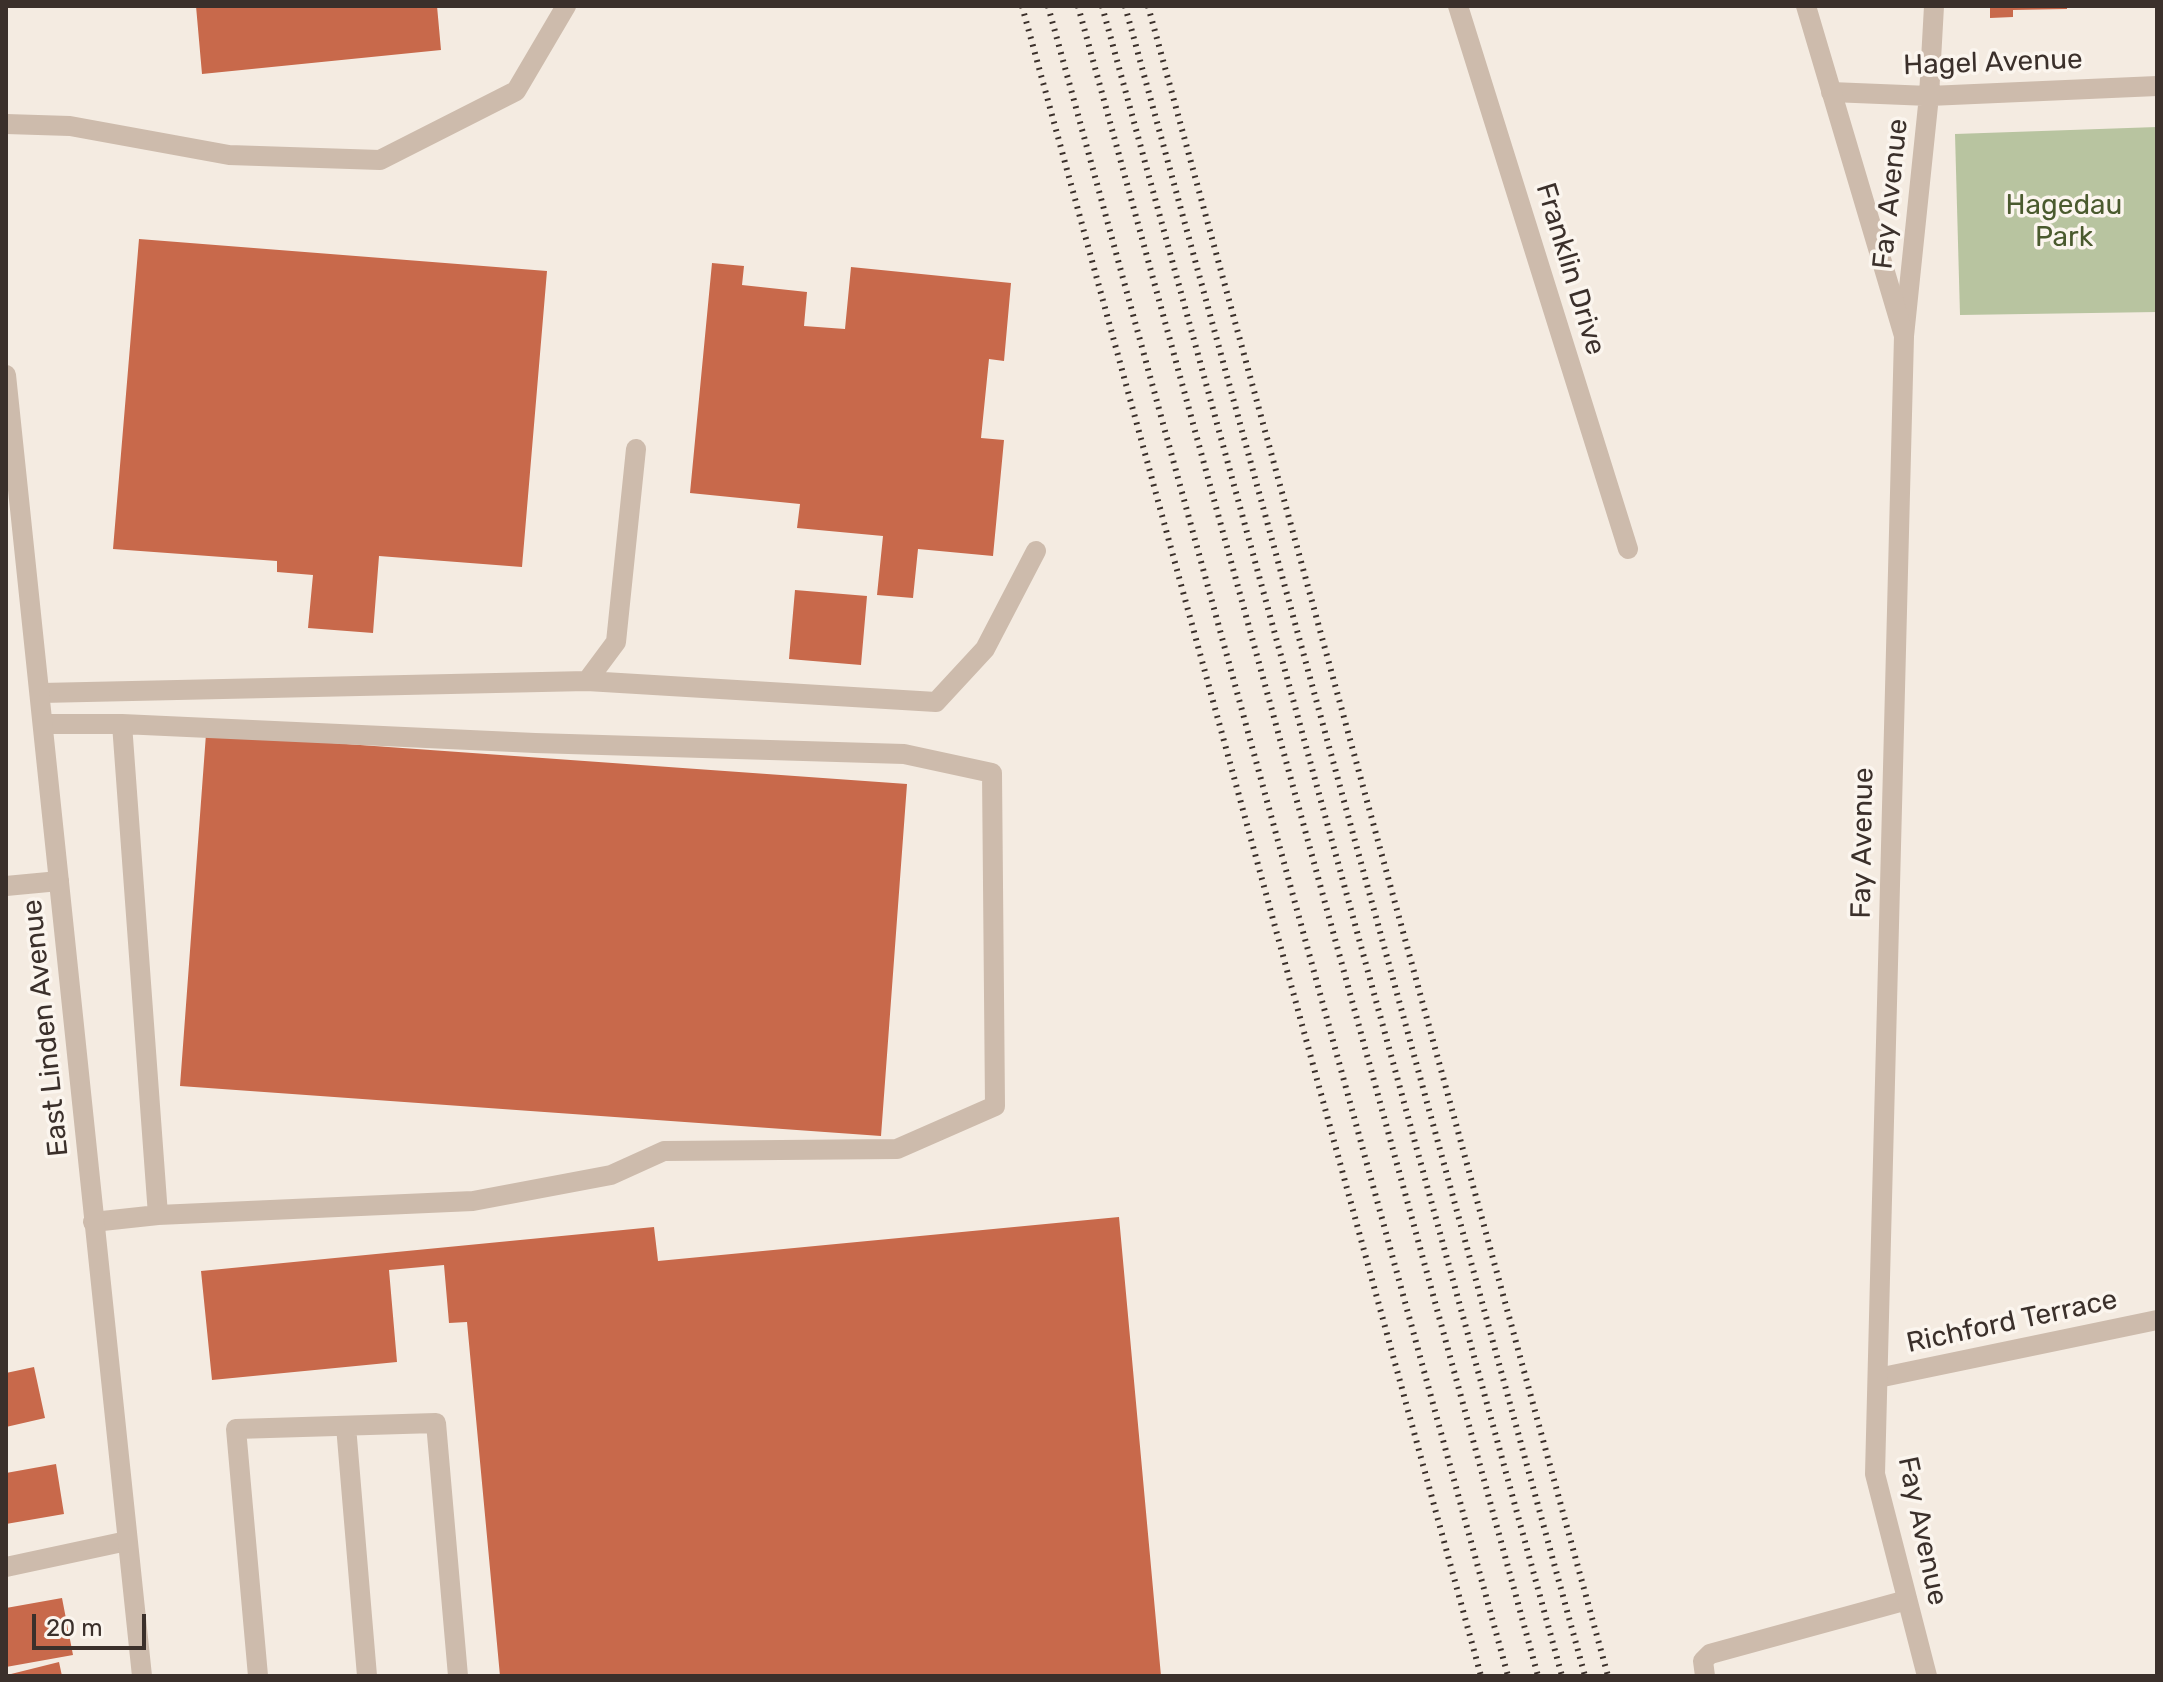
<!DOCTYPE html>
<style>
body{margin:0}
#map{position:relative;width:2163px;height:1682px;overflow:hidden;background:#f4ebe1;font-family:Rubik,sans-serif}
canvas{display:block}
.frame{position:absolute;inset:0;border:8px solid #3b302b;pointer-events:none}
.scale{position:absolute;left:32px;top:1614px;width:114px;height:36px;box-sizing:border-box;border:4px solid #3b302b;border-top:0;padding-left:10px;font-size:24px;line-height:28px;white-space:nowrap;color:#3b302b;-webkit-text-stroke:6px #fbf5ee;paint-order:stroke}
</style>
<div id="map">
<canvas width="2163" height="1682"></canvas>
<div class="frame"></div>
<div class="scale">20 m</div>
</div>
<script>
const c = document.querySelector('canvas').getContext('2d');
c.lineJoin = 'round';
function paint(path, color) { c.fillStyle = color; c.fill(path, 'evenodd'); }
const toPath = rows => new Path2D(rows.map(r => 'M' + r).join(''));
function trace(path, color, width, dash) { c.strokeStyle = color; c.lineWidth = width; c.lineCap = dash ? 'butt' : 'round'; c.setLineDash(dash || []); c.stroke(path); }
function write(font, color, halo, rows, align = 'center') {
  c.font = font + ' Rubik,sans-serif'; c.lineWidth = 7; c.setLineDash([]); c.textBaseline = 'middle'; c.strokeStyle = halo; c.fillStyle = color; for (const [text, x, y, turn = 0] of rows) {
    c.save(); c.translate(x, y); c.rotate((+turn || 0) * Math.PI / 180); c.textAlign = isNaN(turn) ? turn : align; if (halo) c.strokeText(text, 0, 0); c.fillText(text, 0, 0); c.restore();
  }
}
const green = toPath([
 [2157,127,2157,312,1960,315,1955,134]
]);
const building = toPath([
 [196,6,437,6,441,50,202,74],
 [1990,6,2067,6,2067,9,2013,10,2013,17,1990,18],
 [139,239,547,271,522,567,379,556,373,633,308,628,313,575,277,572,277,561,113,549],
 [712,263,744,266,742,285,807,292,804,326,845,329,851,267,1011,283,1004,361,989,359,981,438,1004,440,993,556,918,549,913,598,877,595,883,536,797,528,800,504,690,493],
 [795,590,867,596,861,665,789,659],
 [206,734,907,784,881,1136,180,1086],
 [1119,1217,1161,1676,500,1676,467,1322,449,1323,444,1265,389,1270,397,1362,212,1380,201,1271,654,1227,658,1261],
 [34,1367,45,1418,6,1427,6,1373],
 [56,1464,64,1514,6,1524,6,1473],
 [62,1598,73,1655,6,1667,6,1608],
 [59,1662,62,1676,7,1676,7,1675]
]);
const service = toPath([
 [6,124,70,126,229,155,380,160,516,91,566,6],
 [587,681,936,702,985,649,1036,551],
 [41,693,587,681,616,642,636,449],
 [44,724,122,724,535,743,904,754,992,773,995,1106,897,1149,664,1151,611,1175,473,1201,158,1215,93,1222],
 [122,724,158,1215],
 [6,886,59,881],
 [346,1426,367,1676],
 [258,1676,236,1429,436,1423,458,1676],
 [1705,1676,1703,1661,1710,1654,1907,1600]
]);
const minor = toPath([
 [1458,6,1628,549],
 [1831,92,1929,96,2157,86],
 [1904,336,1929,96,1934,6],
 [1878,1378,2157,1320],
 [6,1567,127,1541]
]);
const tertiary = toPath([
 [1806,6,1904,336,1875,1474,1927,1676],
 [6,375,142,1676]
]);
const rail = toPath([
 [1022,6,1481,1676],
 [1048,6,1508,1676],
 [1078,6,1538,1676],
 [1102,6,1562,1676],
 [1125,6,1585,1676],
 [1148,6,1608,1676]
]);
const streetNames = [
 ["Hagel Avenue",1993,63,-2],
 ["Fay Avenue",1891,194,-84],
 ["Franklin Drive",1570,269,73],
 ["Fay Avenue",1863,843,-89],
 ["East Linden Avenue",46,1028,-96],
 ["Richford Terrace",2012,1322,-12],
 ["Fay Avenue",1922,1531,78]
];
const parkNames = [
 ["Hagedau",2064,206],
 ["Park",2064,238]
];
paint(green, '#b8c4a0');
paint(building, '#c8694b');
trace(service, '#cdbbac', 20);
trace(minor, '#cdbbac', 20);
trace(tertiary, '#cdbbac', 20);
trace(rail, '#3b302b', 6, [2, 6]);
write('28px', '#3b302b', '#fbf5ee', streetNames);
write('28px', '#4a5a2e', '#fbf5ee', parkNames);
</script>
